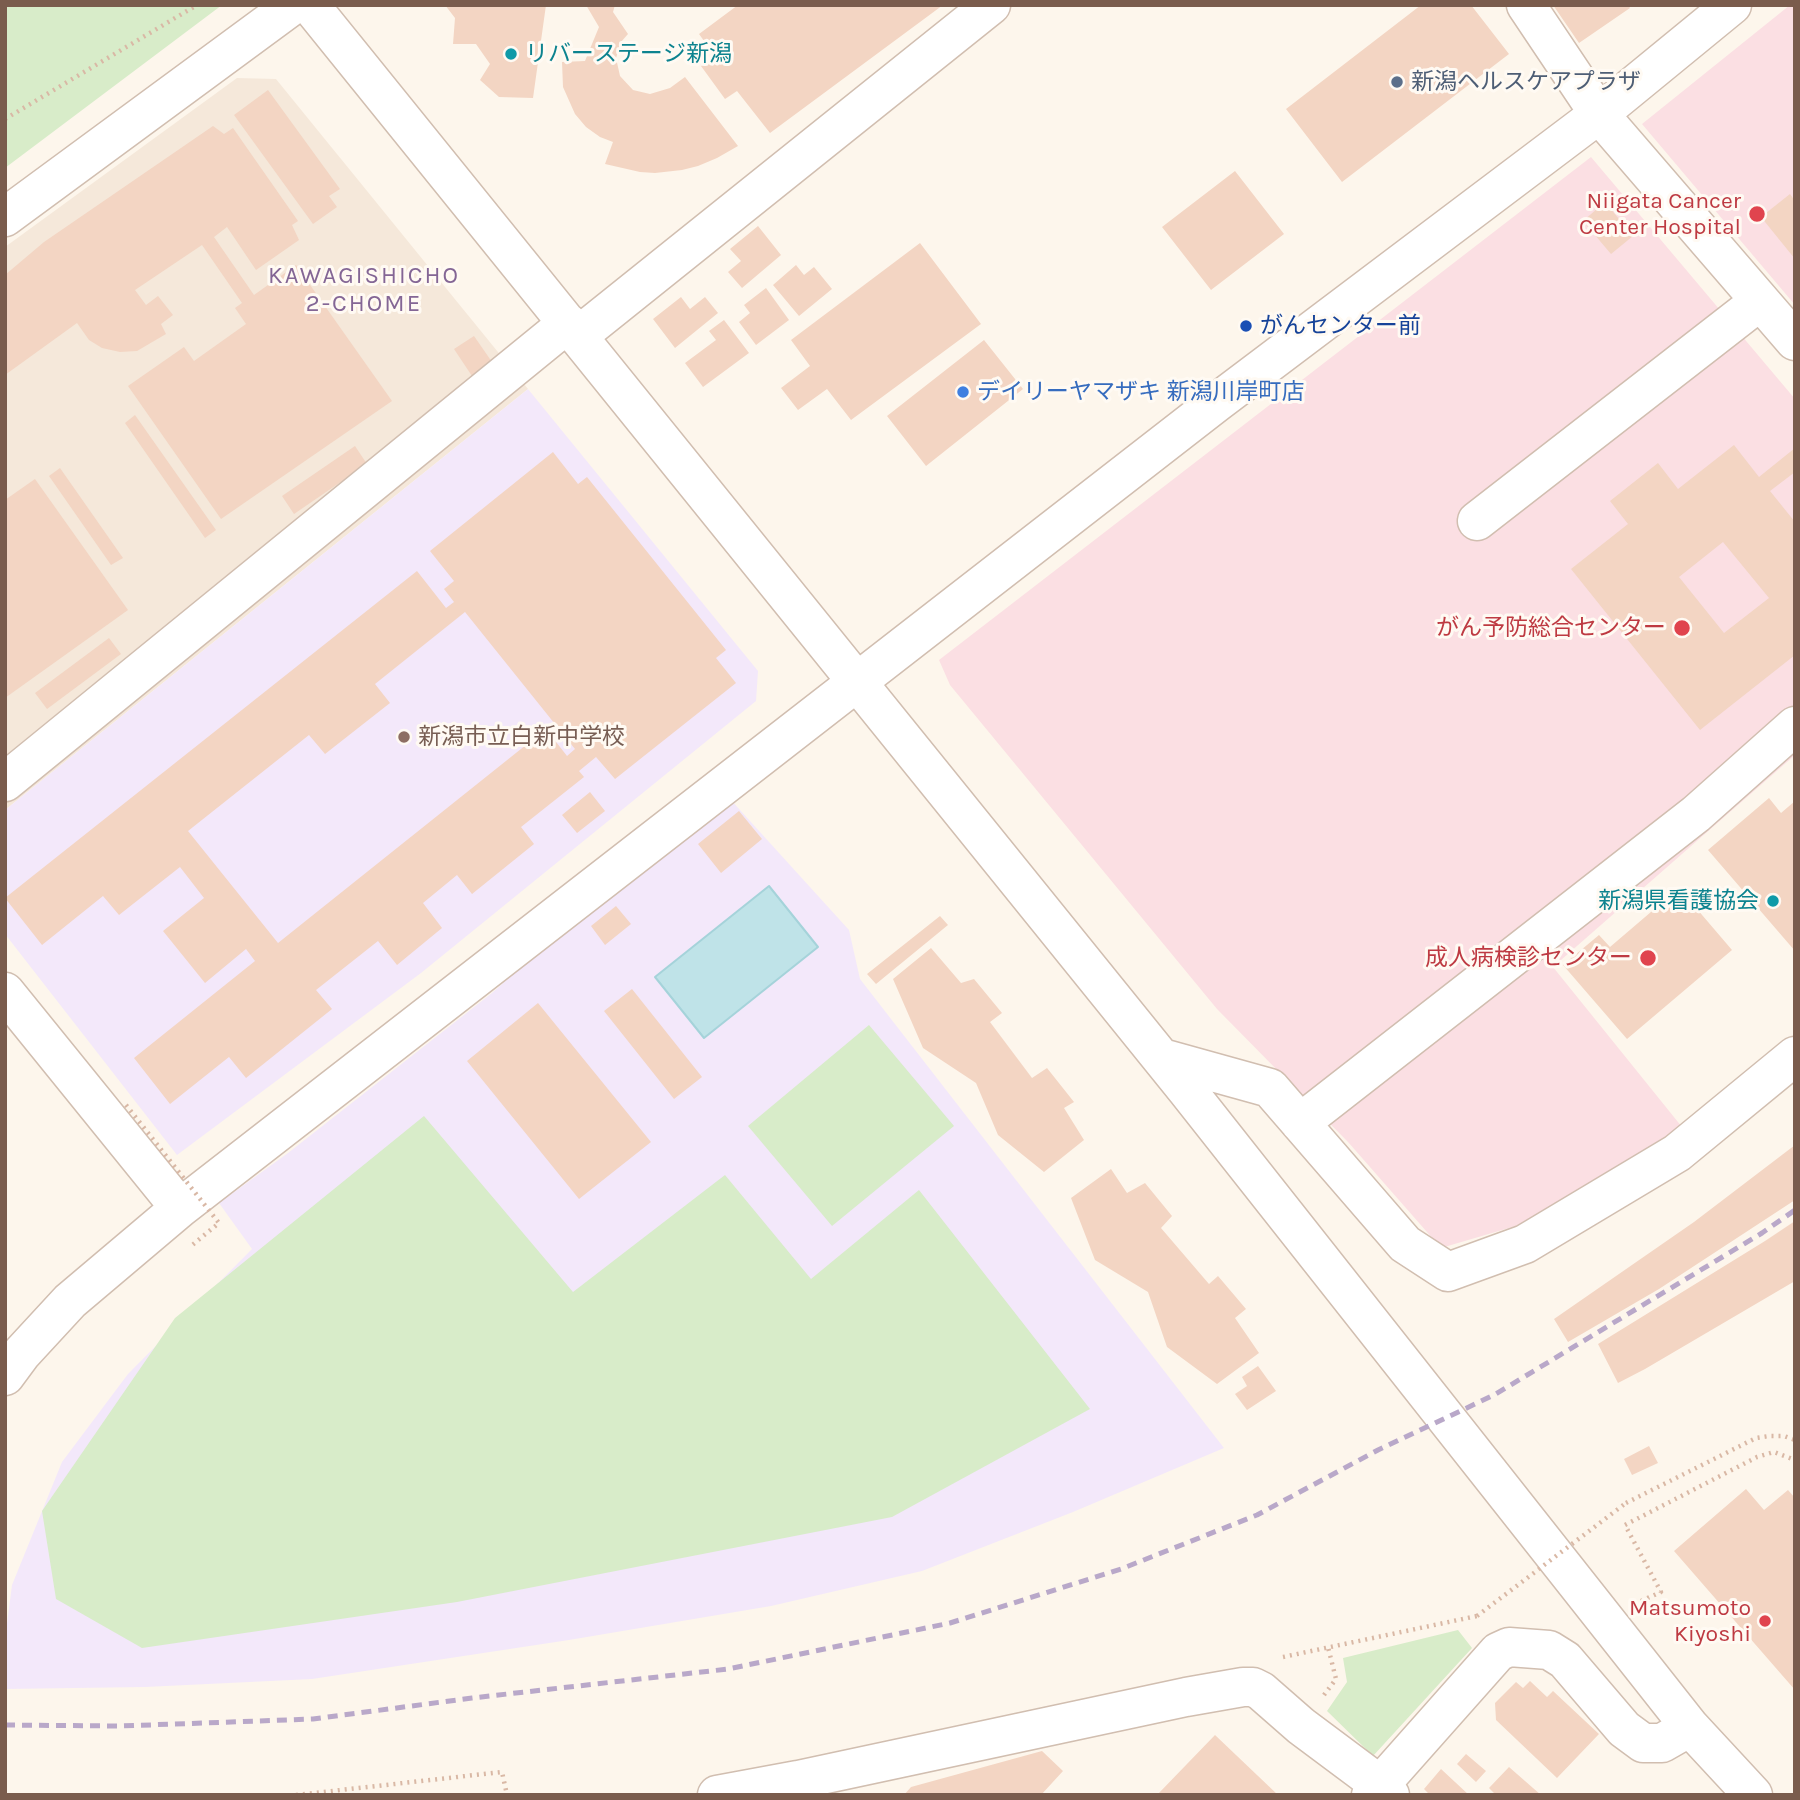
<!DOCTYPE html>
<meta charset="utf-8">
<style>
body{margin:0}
#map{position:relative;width:1800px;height:1800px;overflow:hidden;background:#fdf6ec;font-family:Karla,sans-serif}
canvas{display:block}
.frame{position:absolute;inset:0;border:7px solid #7a5c4d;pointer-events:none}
</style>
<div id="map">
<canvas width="1800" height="1800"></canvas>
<div class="frame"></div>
</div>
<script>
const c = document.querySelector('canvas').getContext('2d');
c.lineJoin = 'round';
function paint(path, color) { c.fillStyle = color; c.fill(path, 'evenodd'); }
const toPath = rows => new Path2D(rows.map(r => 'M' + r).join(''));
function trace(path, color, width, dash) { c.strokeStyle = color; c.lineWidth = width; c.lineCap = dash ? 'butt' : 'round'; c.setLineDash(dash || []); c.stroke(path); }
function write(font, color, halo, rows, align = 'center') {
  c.font = font + ' Karla,"Noto Sans JP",sans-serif'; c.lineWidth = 6; c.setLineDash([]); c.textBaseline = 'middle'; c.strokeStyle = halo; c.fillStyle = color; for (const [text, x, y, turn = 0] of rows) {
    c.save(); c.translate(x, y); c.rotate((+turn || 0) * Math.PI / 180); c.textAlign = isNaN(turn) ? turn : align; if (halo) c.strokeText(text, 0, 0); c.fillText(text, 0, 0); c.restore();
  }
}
const residential = toPath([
 [237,78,276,79,528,389,5,810,5,247]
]);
const education = toPath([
 [528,389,758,671,756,701,421,973,177,1155,5,934,5,810],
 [730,799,849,930,860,979,1224,1448,1073,1512,922,1571,771,1606,569,1640,312,1679,145,1687,5,1689,5,1639,12,1585,62,1462,128,1374,252,1249,219,1203,288,1153,492,993,564,929]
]);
const medical = toPath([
 [1790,5,1795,5,1795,305,1642,124],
 [1591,157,1795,399,1795,755,1553,967,1682,1127,1620,1169,1526,1223,1441,1248,1348,1142,1217,1009,950,685,939,660]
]);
const green = toPath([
 [5,5,222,5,5,168],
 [869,1025,954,1126,832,1226,748,1126],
 [424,1116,573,1292,725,1175,811,1279,919,1190,1090,1409,892,1517,457,1602,142,1648,56,1599,42,1511,175,1318],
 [1458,1630,1472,1648,1373,1756,1327,1711,1347,1682,1343,1658]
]);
const water = toPath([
 [769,886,818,947,704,1038,655,977,769,886]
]);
const building = toPath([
 [445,5,546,5,533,98,499,97,480,80,490,64,476,44,453,44,455,18],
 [586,5,615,5,613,12,628,34,621,42,616,58,620,76,633,90,650,94,670,88,685,77,738,146,717,158,698,166,682,170,655,173,640,172,605,164,613,142,600,137,586,127,575,114,563,87,562,62,585,61,599,27],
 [738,5,943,5,770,133,737,91,725,99,701,66,717,59,699,34],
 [1421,5,1471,5,1509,54,1342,182,1286,109],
 [1553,5,1628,5,1630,8,1579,43],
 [268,90,340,189,329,196,337,207,313,224,234,115],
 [213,126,224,134,233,128,298,221,292,225,299,240,256,270,227,227,214,237,254,295,296,265,392,401,221,519,128,386,184,347,194,361,246,324,235,308,242,303,202,245,135,290,146,305,158,296,173,315,161,324,166,334,137,351,120,352,102,348,89,340,77,323,5,375,5,275,44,242],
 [1235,171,1284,234,1211,290,1162,227],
 [1790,194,1795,201,1795,259,1761,217],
 [1605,202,1633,236,1611,254,1583,221],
 [758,226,781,255,742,288,728,272,741,261,730,249],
 [920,243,981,324,851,420,827,389,798,410,781,388,810,366,791,340],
 [796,265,804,275,814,267,832,289,799,316,773,285],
 [766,288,789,320,756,345,739,322,750,313,744,305],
 [681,297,690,309,705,297,718,313,675,348,653,319],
 [724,320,749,353,703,387,685,363,716,340,709,331],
 [474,336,492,362,472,376,454,349],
 [984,340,1023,389,926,466,887,416],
 [135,415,216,530,205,538,125,423],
 [1734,445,1759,477,1795,448,1795,472,1770,491,1795,522,1795,655,1700,730,1571,569,1628,524,1610,501,1658,463,1678,489],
 [1723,542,1769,598,1724,633,1679,577],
 [355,446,367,464,294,514,282,496],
 [553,452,578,484,587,477,726,650,716,658,736,683,615,779,596,757,579,771,584,777,521,827,534,844,472,894,457,875,423,903,442,928,397,965,378,941,316,990,332,1009,246,1078,229,1057,170,1104,134,1058,255,961,246,949,205,983,163,931,204,898,180,867,119,915,103,896,42,945,5,898,417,571,446,608,454,602,444,589,454,581,430,551],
 [465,612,575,749,567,756,546,729,278,943,188,831,309,735,325,754,390,703,375,684],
 [60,468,123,558,111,565,49,476],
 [35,479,128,610,5,698,5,500],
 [109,638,121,654,47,709,35,693],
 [590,792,605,811,577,833,562,815],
 [1769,798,1781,813,1795,801,1795,951,1708,850],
 [739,811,762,839,721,873,698,844],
 [1679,888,1732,950,1627,1039,1563,965,1599,935,1610,947],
 [616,906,631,924,605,945,591,926],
 [940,916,948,925,876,984,867,974],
 [931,948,961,983,974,979,1002,1013,990,1022,1032,1078,1047,1068,1074,1102,1064,1108,1084,1140,1044,1172,998,1135,976,1083,923,1048,893,979],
 [632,989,702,1077,674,1099,604,1011],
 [538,1003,651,1142,579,1199,467,1061],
 [1795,1145,1795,1200,1659,1289,1568,1342,1554,1319,1694,1222],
 [1111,1169,1127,1193,1145,1183,1172,1216,1161,1228,1209,1284,1218,1276,1246,1309,1235,1318,1259,1353,1217,1384,1167,1347,1148,1292,1095,1260,1071,1198],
 [1795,1221,1795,1281,1645,1369,1618,1383,1598,1344,1765,1241],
 [1258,1366,1276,1391,1247,1410,1235,1394,1247,1386,1242,1377],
 [1649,1446,1658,1463,1632,1475,1624,1459],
 [1746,1489,1764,1510,1788,1490,1795,1498,1795,1690,1674,1551],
 [1530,1681,1547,1697,1553,1691,1599,1734,1557,1778,1496,1720,1495,1703,1516,1682,1523,1688],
 [1215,1735,1278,1795,1157,1795],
 [1042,1751,1063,1771,1041,1795,904,1795,911,1787],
 [1466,1754,1486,1771,1476,1782,1457,1764],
 [1509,1767,1541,1795,1496,1795,1489,1788],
 [1441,1769,1469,1795,1430,1795,1424,1789]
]);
const path = toPath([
 [5,119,197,5],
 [1626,1503,1756,1438,1769,1436,1784,1436,1795,1440],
 [1641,1601,1661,1592,1625,1525,1757,1457,1774,1452,1795,1460],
 [1283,1657,1477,1616],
 [1324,1695,1336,1679,1328,1647],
 [296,1795,502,1772,507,1795]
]);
const minor = toPath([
 [310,5,1186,1089,1690,1727,1753,1795],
 [1526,5,1599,114,1795,341],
 [5,217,293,5],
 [578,336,991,5],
 [1477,521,1760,301],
 [5,782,568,323],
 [5,992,180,1208],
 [1162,1058,1270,1088,1405,1244,1448,1272,1525,1244,1677,1153,1795,1056],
 [1300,1123,1696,814,1795,726],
 [5,1376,22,1353,70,1301,180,1208,1216,403,1599,114,1732,5],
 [717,1795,798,1780,1186,1697,1243,1687,1253,1687,1261,1691,1301,1726,1380,1785,1371,1795],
 [1390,1795,1380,1785,1498,1652,1509,1647,1549,1650,1565,1660,1624,1729,1643,1743,1662,1743,1690,1727]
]);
const rail = toPath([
 [5,1725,120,1726,313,1719,472,1698,728,1669,950,1623,1121,1569,1257,1515,1378,1450,1494,1395,1762,1233,1795,1210]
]);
const pathBridge = toPath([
 [126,1105,219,1223,191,1246],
 [1477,1616,1626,1503]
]);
const markers = [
 [511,54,7,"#0f9aa8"],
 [1397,82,7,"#5c6f8a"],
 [1757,214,9,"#e0444e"],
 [1246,326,7,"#1a4fb4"],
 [963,392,7,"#3f7fe0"],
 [1682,628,9,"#e0444e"],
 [404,737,7,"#8d6e63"],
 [1773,901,7,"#0f9aa8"],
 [1648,958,9,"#e0444e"],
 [1765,1621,7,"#e0444e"]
];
const cultureNames = [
 ["リバーステージ新潟",525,54],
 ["新潟県看護協会",1759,901,"right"]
];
const serviceNames = [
 ["新潟ヘルスケアプラザ",1411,82]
];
const healthNames = [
 ["Niigata Cancer",1741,201],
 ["Center Hospital",1741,227],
 ["がん予防総合センター",1666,628],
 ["成人病検診センター",1632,958],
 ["Matsumoto",1751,1608],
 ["Kiyoshi",1751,1634]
];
const transitNames = [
 ["がんセンター前",1260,326]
];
const shopNames = [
 ["デイリーヤマザキ 新潟川岸町店",977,392]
];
const educationNames = [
 ["新潟市立白新中学校",418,737]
];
const neighbourhoodNames = [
 ["KAWAGISHICHO",364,276],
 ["2-CHOME",364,304]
];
paint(residential, '#f5e8da');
paint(education, '#f3e8fa');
paint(medical, '#fbdfe3');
paint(green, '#d8ecc9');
paint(water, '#bfe3e8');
trace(water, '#a5d3da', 2);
paint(building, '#f3d5c3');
trace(minor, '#d1beb0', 41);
trace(path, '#d9b8a5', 4.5, [2, 5]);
trace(minor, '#fff', 38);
trace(rail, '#b9a8c9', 5, [10, 7]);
trace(pathBridge, '#d9b8a5', 4.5, [2, 5]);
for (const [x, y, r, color] of markers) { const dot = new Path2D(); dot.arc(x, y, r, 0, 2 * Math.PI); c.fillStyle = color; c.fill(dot); trace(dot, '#fffaf3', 2.5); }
write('23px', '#0d838f', '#fffaf3', cultureNames, 'left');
write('23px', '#4e5e75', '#fffaf3', serviceNames, 'left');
write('23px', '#be3a42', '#fffaf3', healthNames, 'right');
write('23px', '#164399', '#fffaf3', transitNames, 'left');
write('23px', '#366cbe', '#fffaf3', shopNames, 'left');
write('23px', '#785e54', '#fffaf3', educationNames, 'left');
c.letterSpacing = '2px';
write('24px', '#846695', '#fffaf3', neighbourhoodNames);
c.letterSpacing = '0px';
</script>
